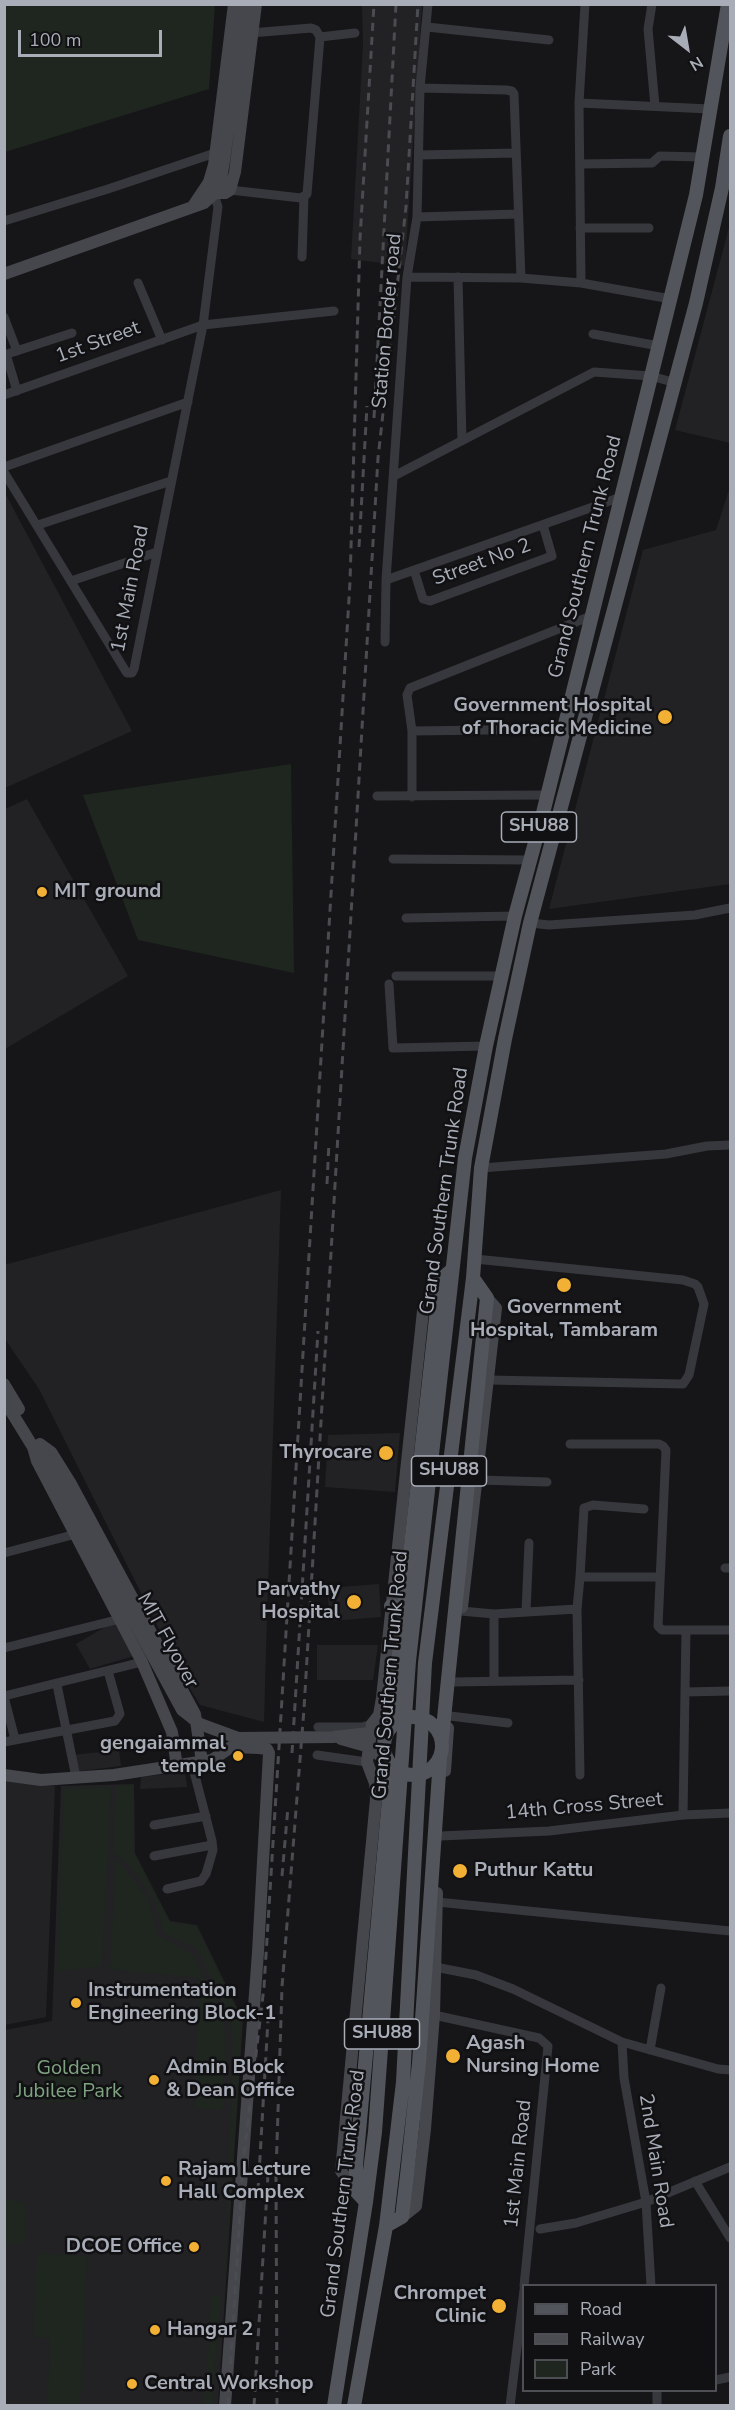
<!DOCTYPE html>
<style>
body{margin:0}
#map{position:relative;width:735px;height:2410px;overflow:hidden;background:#161618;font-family:"Nunito Sans",sans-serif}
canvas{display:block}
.frame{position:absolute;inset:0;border:6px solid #a8adb8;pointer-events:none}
.legend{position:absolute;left:522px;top:2284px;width:195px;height:108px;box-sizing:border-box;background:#111113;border:2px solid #4d4f55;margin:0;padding:8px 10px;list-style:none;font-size:18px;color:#a8adb8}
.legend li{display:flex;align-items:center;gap:12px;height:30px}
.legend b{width:30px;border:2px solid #4d4f55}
.north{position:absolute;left:657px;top:18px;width:60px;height:60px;-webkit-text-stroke:4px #111113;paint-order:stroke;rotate:149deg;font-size:16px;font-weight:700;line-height:24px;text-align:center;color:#a8adb8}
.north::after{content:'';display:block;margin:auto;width:21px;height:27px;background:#a8adb8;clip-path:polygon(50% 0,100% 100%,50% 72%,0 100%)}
.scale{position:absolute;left:18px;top:30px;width:144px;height:27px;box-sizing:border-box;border:3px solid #a8adb8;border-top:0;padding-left:8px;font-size:18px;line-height:21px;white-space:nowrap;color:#a8adb8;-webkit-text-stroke:4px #111113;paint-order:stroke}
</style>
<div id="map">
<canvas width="735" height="2410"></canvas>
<div class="frame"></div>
<ul class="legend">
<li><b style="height:8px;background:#53555c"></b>Road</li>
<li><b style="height:8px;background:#4a4c52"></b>Railway</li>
<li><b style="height:16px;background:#1e261f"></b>Park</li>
</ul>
<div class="north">N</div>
<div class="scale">100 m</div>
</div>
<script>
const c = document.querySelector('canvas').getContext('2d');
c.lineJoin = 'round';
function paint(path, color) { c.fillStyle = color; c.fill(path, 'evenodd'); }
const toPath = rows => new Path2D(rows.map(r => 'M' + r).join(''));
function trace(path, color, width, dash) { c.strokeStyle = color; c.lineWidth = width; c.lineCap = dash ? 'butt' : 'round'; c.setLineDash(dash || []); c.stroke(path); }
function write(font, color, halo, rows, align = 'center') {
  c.font = font + ' "Nunito Sans",sans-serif'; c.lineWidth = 5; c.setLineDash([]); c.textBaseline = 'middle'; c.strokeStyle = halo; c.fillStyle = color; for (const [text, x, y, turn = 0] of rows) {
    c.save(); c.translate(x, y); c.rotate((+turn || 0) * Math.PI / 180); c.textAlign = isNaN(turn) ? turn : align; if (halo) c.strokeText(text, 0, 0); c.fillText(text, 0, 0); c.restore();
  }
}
const built = toPath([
 [362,5,422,5,405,266,351,259,363,45],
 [730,224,730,443,675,430],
 [730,487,730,884,549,909,643,550,716,530],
 [5,493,132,731,5,788,4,788],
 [27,799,128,976,5,1049,5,809],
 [281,1190,266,1649,264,1722,200,1705,182,1675,39,1389,5,1339,4,1265],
 [400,1433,395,1492,325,1487,328,1435],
 [379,1584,381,1617,330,1621,327,1588],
 [115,1621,134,1656,90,1669,76,1644],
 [317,1645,378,1645,373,1680,317,1680],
 [119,1750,121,1766,73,1772,72,1755],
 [185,1772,187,1787,140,1789,141,1777],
 [5,1781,55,1786,46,2017,5,2025],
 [134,1784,135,1853,170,1921,197,1925,243,2020,218,2405,5,2405,5,2030,52,2021,61,1786]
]);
const green = toPath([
 [5,4,215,5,209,89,5,152],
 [291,764,294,973,138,940,83,795],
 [133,1785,134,1853,169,1922,196,1926,242,2021,225,2288,233,2039,226,2009,197,1948,164,1933,153,1898,133,1869,114,1852,113,1828,117,1786],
 [111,1787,102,1966,58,1971,64,1789],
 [116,1858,149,1900,157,1935,192,1954,221,2013,226,2041,222,2110,195,2108,198,2092,195,2088,195,2077,200,1978,110,1969],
 [94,2059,90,2102,44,2102,47,2060],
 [5,2199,26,2203,25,2243,5,2243],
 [37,2253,87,2256,80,2405,47,2405,50,2339,33,2337],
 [211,2295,221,2296,212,2405,203,2405,208,2359]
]);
const street = toPath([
 [652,4,648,29,655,106],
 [427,27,549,40],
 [251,33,311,28,316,30,320,37],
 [320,37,355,33],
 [420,88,506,90,512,91,514,94,521,278],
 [579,103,710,109],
 [419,155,516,153],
 [580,164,652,163,660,156,702,157],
 [230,190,301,198,307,194,320,37],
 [417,217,518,214],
 [4,221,108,189,215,153],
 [580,228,649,228],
 [302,257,304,196],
 [407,277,521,278,581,283,671,299],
 [458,277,462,441],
 [138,283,162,340],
 [581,283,579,103,585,4],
 [4,317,17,351],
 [593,334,659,346],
 [6,354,17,391],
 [4,355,72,333],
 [4,395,203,325,334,311],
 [4,467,188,402],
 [4,472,125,670,127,673,132,673,134,669,203,325,218,207,214,194],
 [394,476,594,372,651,376,676,383],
 [38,525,171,481],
 [414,570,423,599,430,601,552,556,543,525],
 [386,580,621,497],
 [71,581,157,552],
 [385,642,386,580,407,277,417,217,420,88,428,4],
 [412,731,563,729],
 [377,796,546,795],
 [412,797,412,731,407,695,410,688,591,616],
 [393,859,529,860],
 [406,918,515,916],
 [530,923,549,925,695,915,730,908],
 [396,976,501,976],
 [389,984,393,1048,486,1046],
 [481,1168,666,1154,707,1146,730,1145],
 [475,1259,683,1280,695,1284,698,1287,704,1304,689,1375,683,1384,489,1380],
 [570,1444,659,1444,663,1446,666,1450,658,1626,662,1630,730,1630],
 [478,1480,547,1482],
 [4,1553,76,1534],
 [725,1568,730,1568],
 [580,1577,584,1508,593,1505,644,1509],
 [461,1611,494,1614,577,1609],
 [526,1612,529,1543],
 [494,1614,494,1681],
 [4,1648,120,1619],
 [453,1682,579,1680],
 [57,1685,76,1777],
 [685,1692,730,1691],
 [4,1696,142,1662],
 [4,1697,15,1739],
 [450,1716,508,1723],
 [318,1727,362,1727,372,1724],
 [4,1742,115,1721,120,1714,108,1671],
 [317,1755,367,1762],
 [580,1775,577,1609,580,1577,658,1577],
 [683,1815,686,1630],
 [154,1825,206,1816],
 [441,1836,549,1831,683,1815,730,1813],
 [154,1856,212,1845],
 [167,1889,201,1881,206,1874,213,1850,212,1841,192,1764],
 [437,1902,730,1931],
 [435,1967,476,1975,513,1989,622,2042,718,2069,730,2070],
 [434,2015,539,2038,548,2046,524,2286],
 [622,2042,624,2078,646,2202,651,2286],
 [650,2050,661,1988],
 [695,2181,730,2238],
 [540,2229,576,2223,646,2202,730,2167],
 [716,2380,730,2377],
 [657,2390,657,2406],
 [510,2406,524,2290]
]);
const secondary = toPath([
 [215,193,225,193,230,190,235,172,256,4],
 [193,206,209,182,214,165,234,4],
 [4,274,204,203,215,193,220,185,224,161,245,4],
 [4,1384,19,1409],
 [4,1400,33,1447,37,1461,142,1662,172,1732,177,1767],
 [40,1444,51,1452,71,1484,195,1714,202,1762],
 [462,1607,496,1308,487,1298],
 [445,1771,448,1728],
 [4,1775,41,1780,114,1775,212,1760,231,1747,259,1748,267,1749,269,1753,258,1952,225,2406],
 [356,2191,341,2171,376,1799,375,1783,367,1762,372,1724,379,1715,382,1698,423,1311,440,1281],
 [402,2217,416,2206,425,2129,434,2015,437,1893]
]);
const primary = toPath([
 [437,1309,440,1280,452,1270],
 [391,1606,414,1608],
 [442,1738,487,1298,473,1278],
 [366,2202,356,2191,356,2165,392,1766],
 [386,2226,402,2217,407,2175,419,2063,440,1759],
 [334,2406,366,2202,375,2132,409,1661,465,1158,486,1046,515,916,543,813,696,195,728,4],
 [354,2406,386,2226,403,2082,425,1663,473,1278,481,1168,505,1039,530,923,696,303,722,188,730,136]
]);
const rail = toPath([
 [374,418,396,4],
 [359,547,367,406],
 [327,1184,329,1142],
 [292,1753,318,1331],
 [282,1876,288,1807],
 [258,2191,268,2020],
 [228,2406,243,2163,264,1987,280,1731,350,582,360,239,374,4],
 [254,2406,268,2175],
 [277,2406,276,2174,282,1987,304,1709,378,458,406,207,418,4]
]);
const secondaryBridge = toPath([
 [44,1457,182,1710,200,1724,238,1738,333,1737,388,1731],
 [341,1739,366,1746,388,1761]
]);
const primaryBridge = toPath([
 '384 1746a29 29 0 1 1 58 0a29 29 0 1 1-58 0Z',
 [391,1727,437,1309]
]);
const markers = [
 [665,717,8,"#f2b134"],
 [42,892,6,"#f2b134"],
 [564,1285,8,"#f2b134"],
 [386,1453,8,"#f2b134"],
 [354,1602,8,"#f2b134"],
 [238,1756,6,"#f2b134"],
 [460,1871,8,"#f2b134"],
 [76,2003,6,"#f2b134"],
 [453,2056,8,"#f2b134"],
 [154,2080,6,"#f2b134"],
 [166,2181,6,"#f2b134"],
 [194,2247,6,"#f2b134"],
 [499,2306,8,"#f2b134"],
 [155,2330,6,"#f2b134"],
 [132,2384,6,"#f2b134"]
];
const shields = [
 [539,827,75],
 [449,1471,75],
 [382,2034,75]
];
const shieldNames = [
 ["SHU88",539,827],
 ["SHU88",449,1471],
 ["SHU88",382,2034]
];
const streetNames = [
 ["Station Border road",388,321,-85],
 ["1st Street",98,343,-20],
 ["Grand Southern Trunk Road",586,557,-76],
 ["Street No 2",482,563,-20],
 ["1st Main Road",131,589,-79],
 ["Grand Southern Trunk Road",445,1191,-82],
 ["MIT Flyover",167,1641,61],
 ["Grand Southern Trunk Road",391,1675,-85],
 ["14th Cross Street",584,1807,-5],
 ["2nd Main Road",655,2161,81],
 ["1st Main Road",519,2164,-84],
 ["Grand Southern Trunk Road",344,2194,-83]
];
const poiNames = [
 ["Government Hospital",652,706,"right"],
 ["of Thoracic Medicine",652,729,"right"],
 ["MIT ground",54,892],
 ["Government",564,1308,"center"],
 ["Hospital, Tambaram",564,1331,"center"],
 ["Thyrocare",372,1453,"right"],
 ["Parvathy",340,1590,"right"],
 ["Hospital",340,1613,"right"],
 ["gengaiammal",226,1744,"right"],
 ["temple",226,1767,"right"],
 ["Puthur Kattu",474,1871],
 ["Instrumentation",88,1991],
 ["Engineering Block-1",88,2014],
 ["Agash",466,2044],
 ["Nursing Home",466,2067],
 ["Admin Block",166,2068],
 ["& Dean Office",166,2091],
 ["Rajam Lecture",178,2170],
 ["Hall Complex",178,2193],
 ["DCOE Office",182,2247,"right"],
 ["Chrompet",486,2294,"right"],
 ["Clinic",486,2317,"right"],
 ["Hangar 2",167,2330],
 ["Central Workshop",144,2384]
];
const parkNames = [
 ["Golden",69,2069],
 ["Jubilee Park",69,2092]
];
paint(built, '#222225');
paint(green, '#1e261f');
trace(street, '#37383d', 9);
trace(secondary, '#45474d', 12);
trace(primary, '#53555c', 14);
trace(rail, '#4a4c52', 3, [8, 6]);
trace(secondaryBridge, '#45474d', 12);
trace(primaryBridge, '#53555c', 14);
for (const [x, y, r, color] of markers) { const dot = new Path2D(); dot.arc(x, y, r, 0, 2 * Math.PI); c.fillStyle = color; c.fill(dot); trace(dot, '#111113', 2); }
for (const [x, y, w] of shields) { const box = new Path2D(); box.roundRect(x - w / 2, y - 15, w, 30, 4.5); c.fillStyle = '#111113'; c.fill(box); trace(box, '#a8adb8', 1.5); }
write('bold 18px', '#a8adb8', null, shieldNames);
write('20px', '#a8adb8', '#111113', streetNames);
write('bold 20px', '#a8adb8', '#111113', poiNames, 'left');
write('20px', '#7fa381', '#111113', parkNames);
</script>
